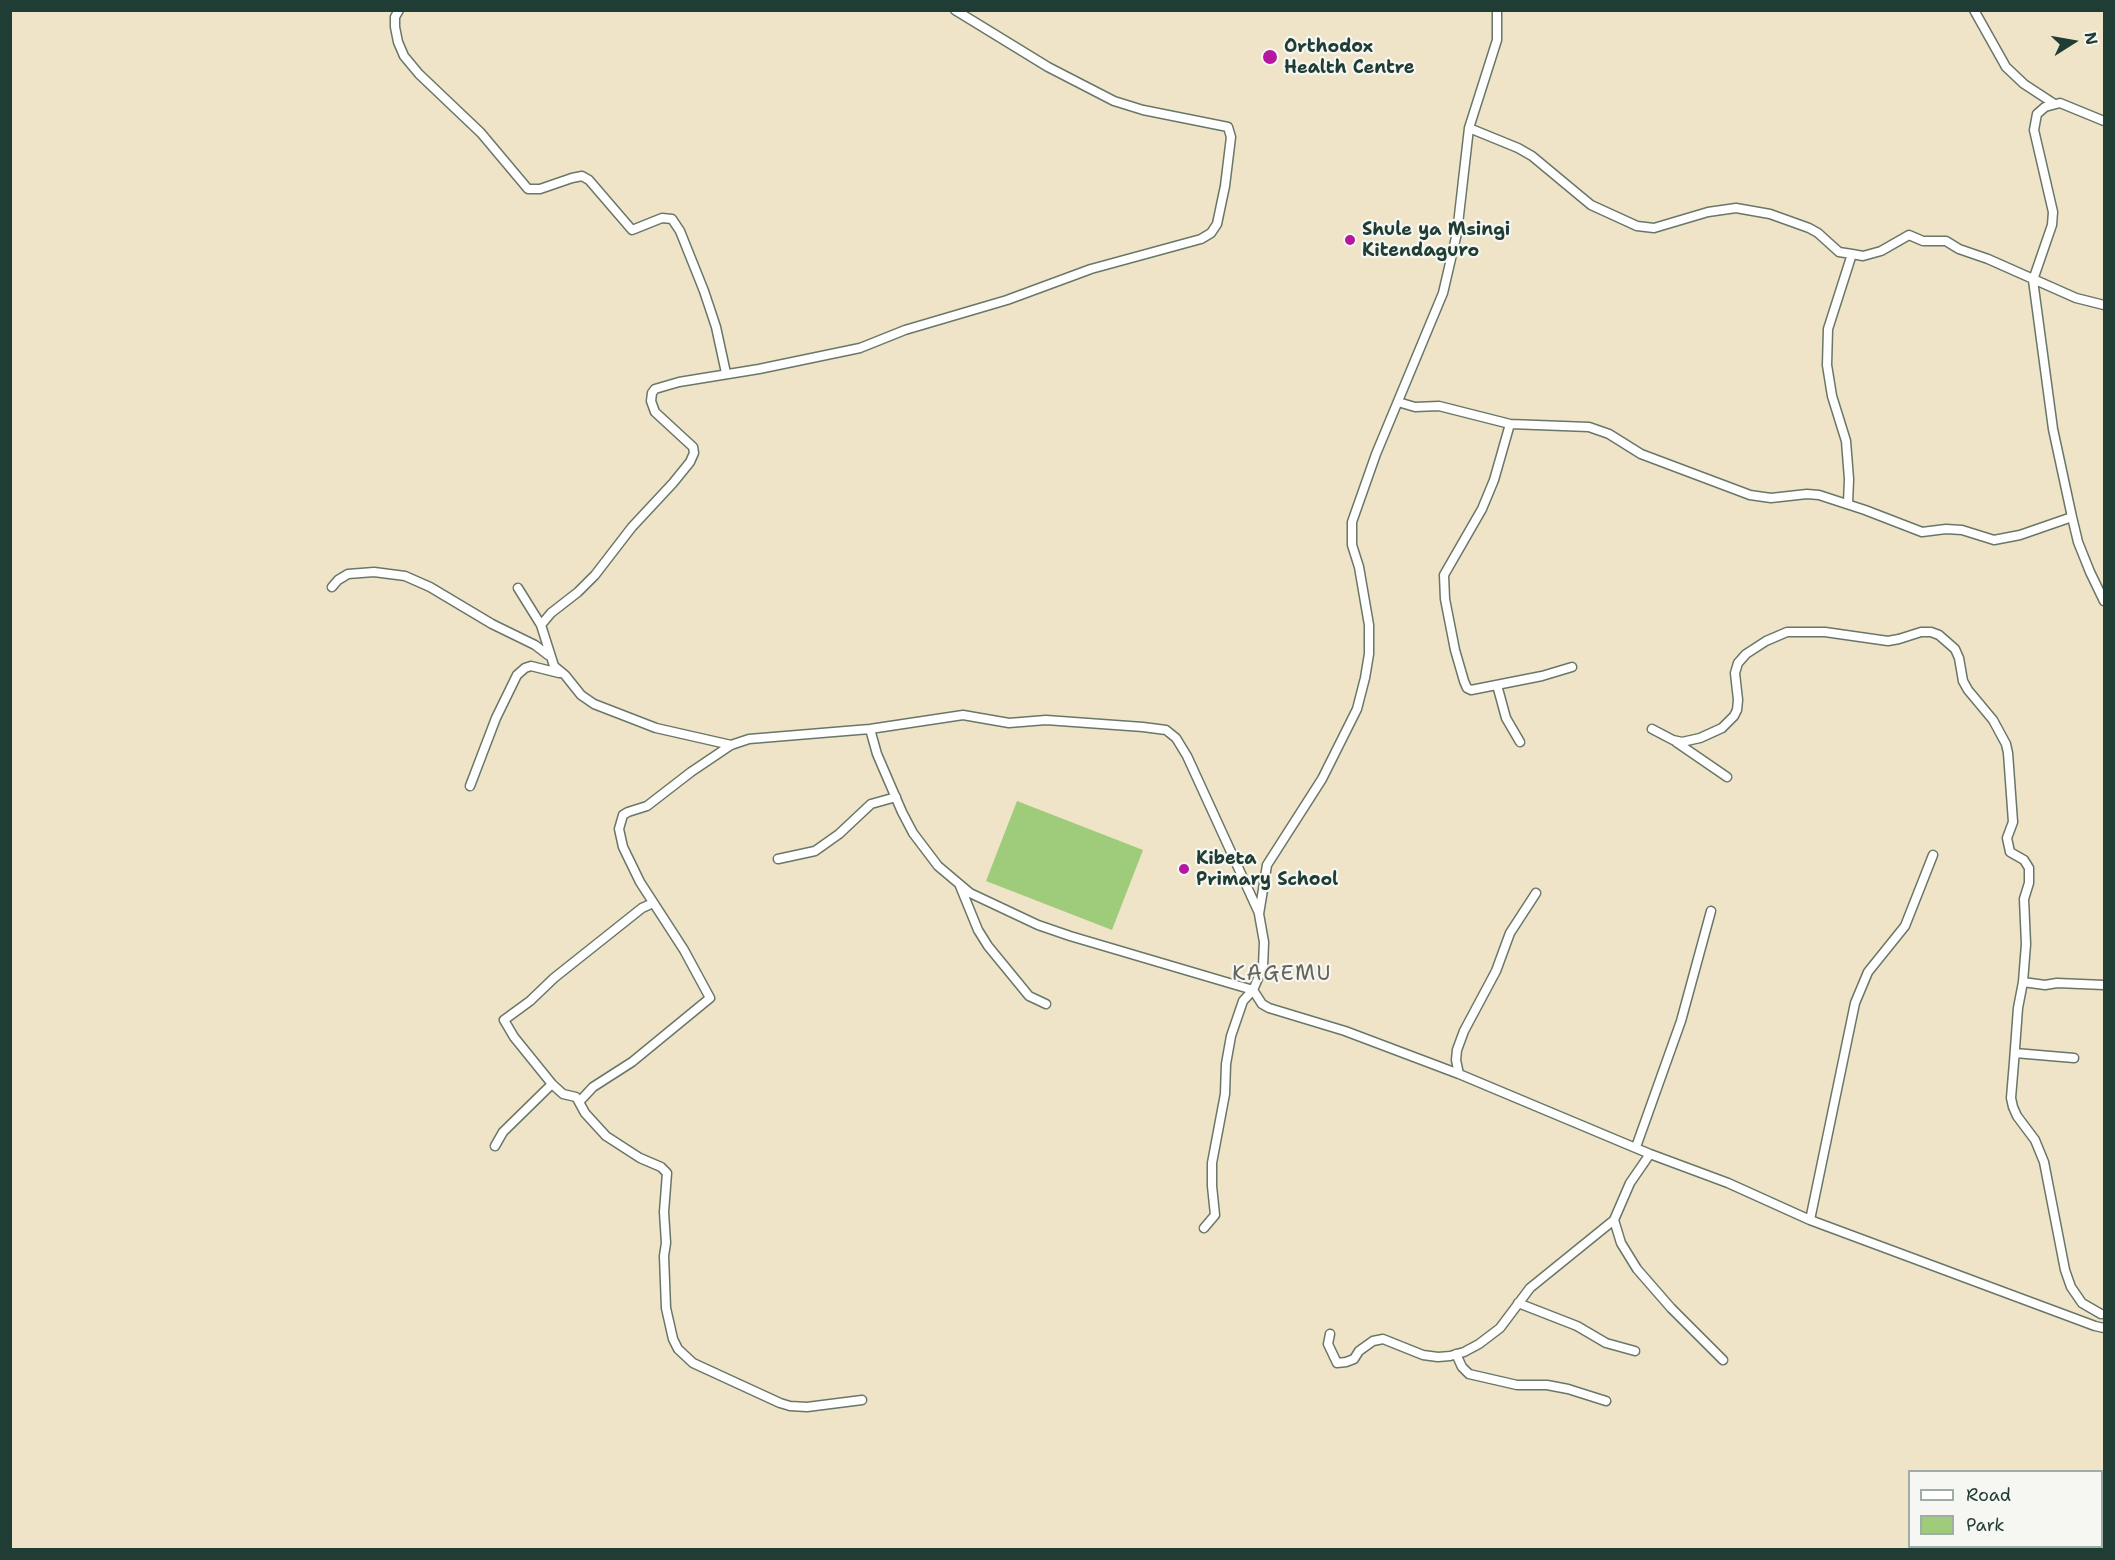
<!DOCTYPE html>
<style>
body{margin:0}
#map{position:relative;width:2115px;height:1560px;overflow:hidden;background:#efe3c8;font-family:"Shantell Sans",sans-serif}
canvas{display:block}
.frame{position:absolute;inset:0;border:12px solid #1f3d34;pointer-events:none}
.legend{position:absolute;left:1908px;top:1470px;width:195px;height:78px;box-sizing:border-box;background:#f6f6f2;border:2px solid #a0aca6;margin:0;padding:8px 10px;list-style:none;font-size:18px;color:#1f3d34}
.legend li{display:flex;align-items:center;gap:12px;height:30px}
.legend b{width:30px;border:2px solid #a0aca6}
.north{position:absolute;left:2043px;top:12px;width:60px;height:60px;-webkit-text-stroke:4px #f6f6f2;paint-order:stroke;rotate:79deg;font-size:16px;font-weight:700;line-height:24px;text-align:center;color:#1f3d34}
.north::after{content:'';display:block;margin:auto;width:21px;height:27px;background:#1f3d34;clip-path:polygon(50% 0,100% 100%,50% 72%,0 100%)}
</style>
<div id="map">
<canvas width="2115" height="1560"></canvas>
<div class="frame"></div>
<ul class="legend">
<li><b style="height:8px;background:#fff"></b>Road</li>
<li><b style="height:16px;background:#9ecc7a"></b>Park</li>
</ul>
<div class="north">N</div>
</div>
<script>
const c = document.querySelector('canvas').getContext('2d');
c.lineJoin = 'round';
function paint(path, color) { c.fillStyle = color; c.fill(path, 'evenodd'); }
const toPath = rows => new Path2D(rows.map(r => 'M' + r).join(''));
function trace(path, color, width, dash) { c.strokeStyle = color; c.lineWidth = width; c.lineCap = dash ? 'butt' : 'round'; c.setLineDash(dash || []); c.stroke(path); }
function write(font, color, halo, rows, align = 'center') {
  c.font = font + ' "Shantell Sans",sans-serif'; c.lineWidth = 4.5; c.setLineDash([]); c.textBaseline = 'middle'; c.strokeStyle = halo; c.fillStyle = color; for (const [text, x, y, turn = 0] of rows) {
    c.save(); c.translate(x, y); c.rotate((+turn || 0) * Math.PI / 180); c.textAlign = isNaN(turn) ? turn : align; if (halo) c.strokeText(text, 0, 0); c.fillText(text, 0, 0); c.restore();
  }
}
const green = toPath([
 [1017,801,1143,850,1112,930,986,881]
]);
const street = toPath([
 [399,10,395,17,395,27,398,42,404,56,419,74,481,133,528,189,540,189,572,178,582,176,589,180,632,230,662,218,672,219,680,231,704,291,716,327,726,373],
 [1497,10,1497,40,1469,128,1457,233,1443,293,1376,454,1352,522,1352,545,1359,567,1369,625,1369,654,1365,678,1357,709,1322,779,1267,865,1259,914,1264,942,1263,967,1253,990,1262,1004,1269,1008,1345,1031,1459,1074,1650,1154,1728,1183,1810,1220,2095,1326,2104,1328],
 [1974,10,2006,67,2024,84,2053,103],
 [2104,121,2060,103,2045,107,2037,114,2034,130,2053,212,2052,225,2033,280,2053,429,2072,517,2078,542,2090,572,2104,601],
 [1469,128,1518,148,1532,156,1591,205,1637,226,1654,228,1708,212,1736,208,1770,214,1809,228,1818,233,1839,252,1852,254,1863,256,1881,251,1909,235,1923,241,1946,241,1959,249,1988,259,2076,298,2104,305],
 [1398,402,1415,407,1439,406,1510,424,1589,427,1609,434,1641,454,1750,495,1771,498,1807,494,1819,495,1865,510,1922,532,1946,529,1962,530,1994,540,2020,535,2072,517],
 [1510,424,1494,480,1482,509,1444,575,1445,599,1455,650,1464,681,1467,688,1471,690,1542,676,1572,667],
 [1848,504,1849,479,1846,441,1832,396,1827,365,1828,329,1852,254],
 [332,587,338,580,348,574,374,572,405,576,430,587,492,624,535,645,548,655],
 [518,588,541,625,554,666,565,675,581,695,594,704,656,728,731,745],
 [541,625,551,613,578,592,595,575,632,527,673,483,690,462,694,453,693,447,655,412,651,401,652,393,655,389,679,382,759,369,860,348,905,330,1007,300,1091,269,1201,239,1211,233,1217,224,1225,186,1231,137,1228,127,1143,110,1114,101,1048,67,955,10],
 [1497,685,1506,718,1520,742],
 [870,729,877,754,902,812,913,833,938,866,970,893,1038,925,1070,936,1253,990,1243,1001,1231,1036,1226,1064,1225,1094,1212,1163,1212,1186,1215,1215,1204,1228],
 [1652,729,1673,740,1682,742,1700,738,1722,728,1734,716,1737,710,1738,700,1735,673,1738,663,1746,654,1766,641,1787,632,1825,632,1888,641,1899,639,1921,632,1931,632,1939,635,1955,649,1959,658,1963,681,1968,690,1993,720,2006,744,2008,753,2013,822,2007,838,2010,852,2024,860,2029,868,2029,883,2024,899,2026,944,2023,982,2018,1008,2014,1062,2011,1098,2013,1107,2017,1116,2035,1140,2044,1162,2065,1270,2071,1287,2082,1303,2101,1314],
 [1676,742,1727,777],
 [470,786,496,718,517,675,525,668,531,666,559,673],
 [778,859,815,851,839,834,871,804,896,797],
 [960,886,978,930,988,946,1029,996,1046,1004],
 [2023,982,2045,985,2057,983,2104,985],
 [2015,1053,2074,1058],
 [1459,1074,1456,1060,1457,1050,1464,1031,1496,971,1510,933,1536,893],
 [579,1102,576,1097,563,1094,552,1084,514,1037,504,1020,530,1001,554,978,642,908,653,903],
 [495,1146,503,1132,552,1084],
 [1636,1147,1681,1021,1711,911],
 [1614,1220,1621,1243,1637,1269,1671,1308,1723,1360],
 [1810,1220,1855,1003,1868,972,1905,926,1933,855],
 [1518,1303,1577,1326,1606,1343,1635,1351],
 [1330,1334,1328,1344,1337,1363,1346,1362,1354,1359,1359,1351,1373,1341,1383,1339,1423,1355,1438,1357,1450,1356,1464,1352,1479,1344,1500,1328,1530,1288,1614,1220,1630,1183,1650,1154],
 [1456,1354,1462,1367,1469,1374,1517,1385,1547,1385,1568,1389,1606,1401],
 [862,1400,807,1407,790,1406,780,1403,693,1363,678,1349,673,1339,666,1308,664,1256,666,1243,664,1212,667,1173,661,1167,640,1158,606,1136,585,1113,579,1102,593,1087,632,1062,710,998,684,950,640,882,623,847,619,829,623,815,628,812,647,806,691,772,731,745,749,739,870,729,963,715,1009,723,1046,720,1143,727,1166,730,1176,738,1187,756,1259,913]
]);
const markers = [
 [1270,57,8,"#b5179e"],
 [1350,240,6,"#b5179e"],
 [1184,869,6,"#b5179e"]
];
const poiNames = [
 ["Orthodox",1284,47],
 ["Health Centre",1284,68],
 ["Shule ya Msingi",1362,230],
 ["Kitendaguro",1362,251],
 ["Kibeta",1196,859],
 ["Primary School",1196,880]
];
const quarterNames = [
 ["KAGEMU",1282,975]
];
paint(green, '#9ecc7a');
trace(street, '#687768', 11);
trace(street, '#fff', 8);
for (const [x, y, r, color] of markers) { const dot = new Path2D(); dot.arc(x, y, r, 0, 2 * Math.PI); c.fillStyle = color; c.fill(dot); trace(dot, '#f6f6f2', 2); }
write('bold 18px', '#1f3d34', '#f6f6f2', poiNames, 'left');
c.letterSpacing = '1.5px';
write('21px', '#646458', '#f6f6f2', quarterNames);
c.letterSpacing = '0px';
</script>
